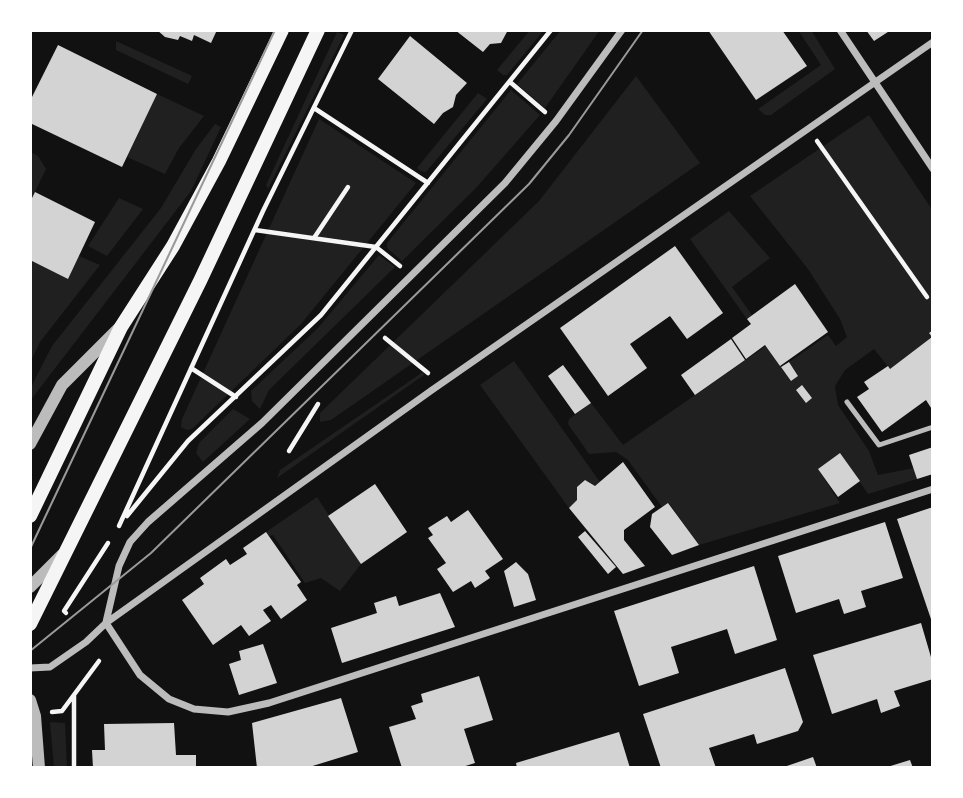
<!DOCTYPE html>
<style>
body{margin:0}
#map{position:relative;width:963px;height:798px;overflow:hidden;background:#111;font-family:"Exo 2",sans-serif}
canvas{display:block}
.frame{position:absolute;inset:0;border:32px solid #fff;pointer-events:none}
</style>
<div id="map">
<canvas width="963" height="798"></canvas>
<div class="frame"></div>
</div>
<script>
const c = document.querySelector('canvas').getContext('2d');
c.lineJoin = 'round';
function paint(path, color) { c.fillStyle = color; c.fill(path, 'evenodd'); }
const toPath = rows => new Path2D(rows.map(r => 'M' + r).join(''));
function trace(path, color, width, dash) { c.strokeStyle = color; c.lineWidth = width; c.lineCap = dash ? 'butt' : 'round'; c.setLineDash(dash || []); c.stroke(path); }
const green = toPath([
 [530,30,544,30,507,75,503,75,497,70],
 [561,30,600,30,545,108,517,84],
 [798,30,811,30,835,69,771,115,765,115,758,109,821,65],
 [337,32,344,35,268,189,266,185],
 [116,41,192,76,188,84,116,50],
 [636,76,700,163,331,420,320,422,320,413,539,201],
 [511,90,540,115,476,188,402,261,387,248,387,243],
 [478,93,487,99,426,172,421,171,417,168],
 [157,94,204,116,179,148,165,174,127,157],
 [869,115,933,211,933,330,929,333,932,337,890,369,874,349,845,370,835,386,838,405,869,451,878,475,914,468,917,479,868,494,840,453,818,469,840,503,699,545,669,503,662,507,628,460,616,452,589,454,568,424,569,419,591,403,623,445,766,346,791,381,798,375,789,362,828,335,836,346,847,337,840,319,808,269,750,196],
 [319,119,416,183,301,324,192,429,187,430,181,427,182,419],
 [215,124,221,127,191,191,30,401,30,389,52,346,161,208,196,149],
 [30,152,38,156,46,169,30,202],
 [119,198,143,209,107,256,88,246],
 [729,211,770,258,732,287,752,315,747,319,690,239],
 [379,255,395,267,269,390,260,409,252,401,251,391,318,328],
 [79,256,100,265,40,342,30,363,30,260,68,279],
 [514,361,600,482,595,486,585,480,577,487,577,500,569,508,480,385],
 [423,372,424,375,277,478,280,470],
 [233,409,250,419,203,462,196,453,199,443],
 [317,497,361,564,340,591,321,578,305,583,273,535,269,536,266,532],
 [50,722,65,723,67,768,54,768]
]);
const building = toPath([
 [157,30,217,30,211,43,194,35,192,41,180,36,178,40,165,37],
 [455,30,508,30,501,43,490,44,483,52],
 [708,30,782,30,807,66,756,100],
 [866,30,891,30,874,41],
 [410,36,467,83,456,95,453,107,443,113,434,124,378,79],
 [58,45,157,94,122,167,30,123,30,101],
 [35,192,95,222,68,279,30,260,30,202],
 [675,246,723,313,687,339,670,316,630,344,647,368,608,396,560,328],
 [795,284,828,332,780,366,765,345,746,359,732,338,751,324,747,319],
 [933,330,933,411,926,400,882,432,857,397,869,389,864,382,888,366,890,369,932,337,929,333],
 [731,339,745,360,695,395,681,375],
 [789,362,798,376,791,381,781,367],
 [563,365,591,403,575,414,548,376],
 [802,385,812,398,806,403,796,390],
 [933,447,933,474,917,479,909,455],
 [840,453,860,481,838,497,818,469],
 [623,462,655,507,624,530,624,540,645,566,623,574,569,508,577,500,577,487,585,480,595,486],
 [375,484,407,532,361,564,328,516],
 [668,503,699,545,672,555,650,527,652,514],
 [933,507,933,625,897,519],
 [468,510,503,559,485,571,490,578,475,588,471,581,453,592,437,569,446,563,428,538,433,535,428,528,447,516,451,522],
 [885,522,903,578,861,591,866,607,844,614,839,599,796,613,778,556],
 [585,531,616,567,608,574,578,537],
 [266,532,301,582,297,585,307,600,281,619,271,605,263,610,271,621,249,636,241,625,213,645,182,600,204,584,200,578,226,559,230,565,247,554,243,548],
 [516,562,528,574,536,600,514,607,504,571],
 [754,566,777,640,735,654,727,629,696,639,671,647,679,673,639,686,614,611],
 [440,593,455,627,342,663,331,628,377,613,374,603,396,596,399,606],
 [921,623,933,664,933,679,894,691,900,706,881,713,877,699,832,714,813,655],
 [263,644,277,683,239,695,229,664,241,660,239,651],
 [785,668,803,722,798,731,757,744,754,734,709,748,716,768,661,768,643,714],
 [479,676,493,720,464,729,475,763,459,768,402,768,389,727,416,719,411,706,423,702,421,694],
 [341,698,358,752,306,768,257,768,252,723],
 [174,723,176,755,196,755,196,768,93,768,92,750,105,750,104,724],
 [619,732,630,768,517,768,516,763],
 [813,757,817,768,781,768],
 [910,760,913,768,884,768]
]);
const path = toPath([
 [510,82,545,112],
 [314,108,428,183],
 [817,141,927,297],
 [255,230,376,247,400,266],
 [314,238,348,187],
 [385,338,428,373],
 [191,368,236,397],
 [289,451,318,404],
 [127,516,188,441,321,315,551,30],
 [119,526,263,211,352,30],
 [66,613,64,611,108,543],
 [52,712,62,711,99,661],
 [74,768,74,696]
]);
const service = toPath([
 [847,402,879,445,933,427]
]);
const minor = toPath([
 [840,30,933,169],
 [106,622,119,566,130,542,148,522,262,423,505,183,556,121,622,30],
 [106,623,140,675,169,699,194,709,228,712,269,703,933,489],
 [30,668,50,667,86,642,106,623,432,390,933,42]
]);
const tertiary = toPath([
 [30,444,62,385,118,329],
 [30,587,62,555],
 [30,700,35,716,39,768]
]);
const secondary = toPath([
 [30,516,121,327,173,246,219,161,282,30],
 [30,624,200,281,318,30]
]);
const tram = toPath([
 [30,549,275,30],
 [30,651,151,553,529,184,569,135,643,30]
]);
paint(green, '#202020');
paint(building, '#d3d3d3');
trace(path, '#f5f5f5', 4.5);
trace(service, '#bcbcbc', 5);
trace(minor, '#bcbcbc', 7);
trace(tertiary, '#bcbcbc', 12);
trace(secondary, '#f5f5f5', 14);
trace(tram, '#9a9a9a', 2);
</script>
